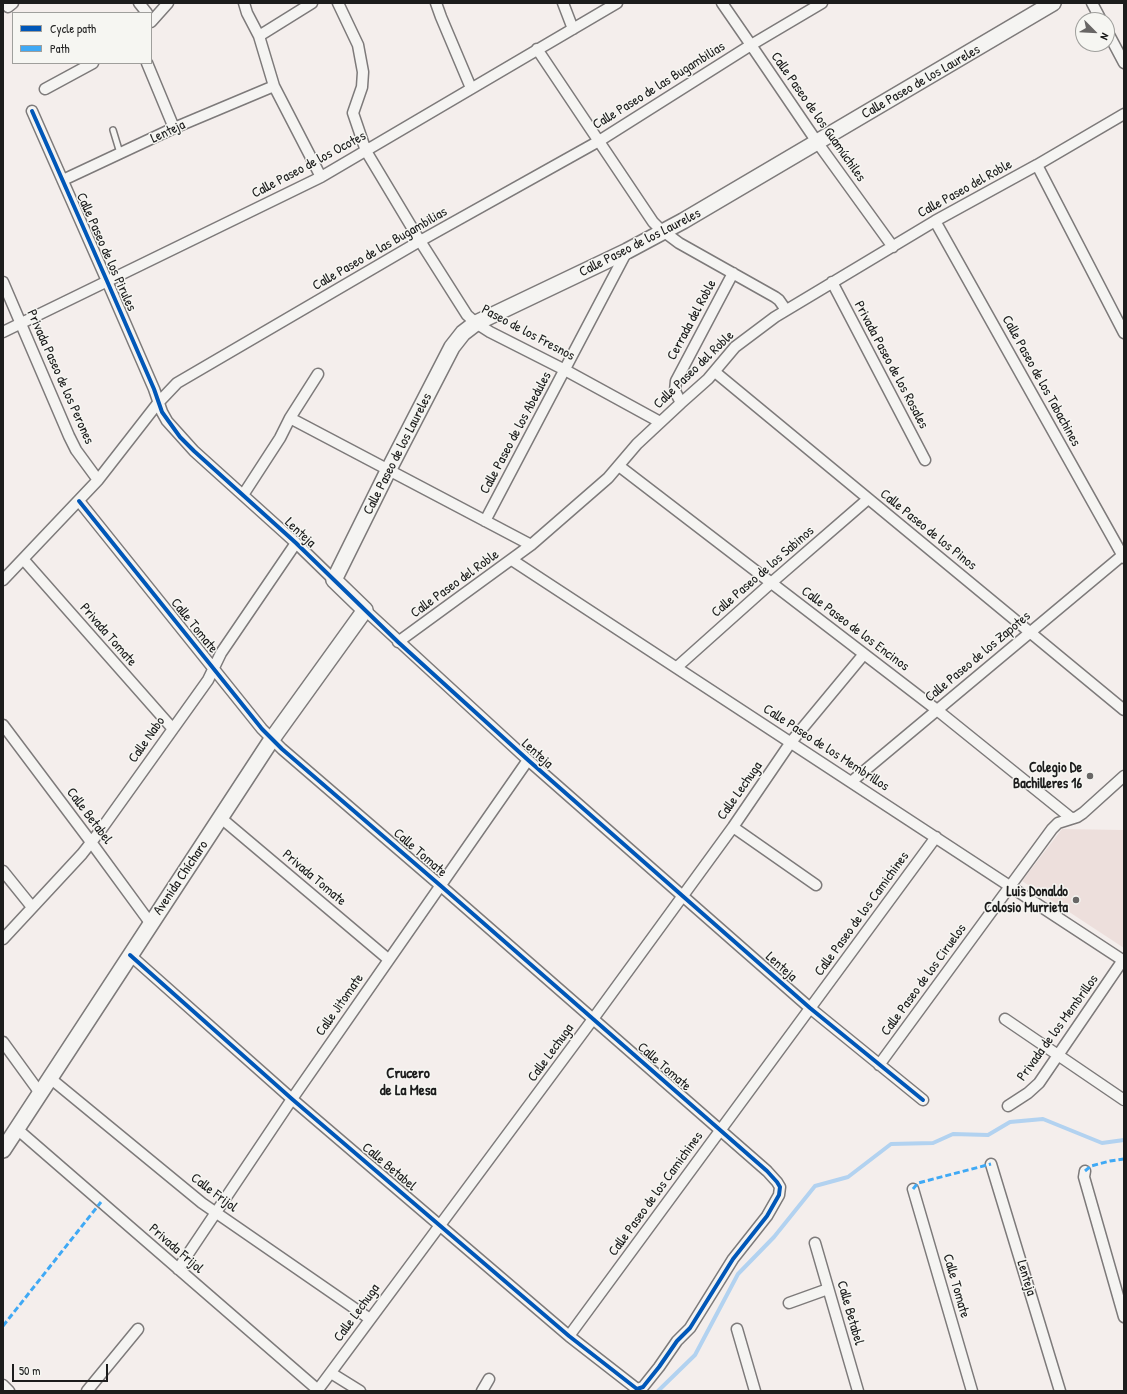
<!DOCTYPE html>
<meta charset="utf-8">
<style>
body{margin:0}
#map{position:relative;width:1127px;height:1394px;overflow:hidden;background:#f4eeec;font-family:"Patrick Hand",sans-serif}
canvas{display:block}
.frame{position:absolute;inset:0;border:4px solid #1c1c1c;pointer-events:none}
.legend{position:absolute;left:12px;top:12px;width:140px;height:52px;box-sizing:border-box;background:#f6f6f2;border:1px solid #9f9f9c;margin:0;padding:5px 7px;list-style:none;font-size:12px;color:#1c1c1c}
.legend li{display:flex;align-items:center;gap:8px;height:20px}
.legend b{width:20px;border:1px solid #9f9f9c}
.north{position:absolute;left:1075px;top:12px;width:40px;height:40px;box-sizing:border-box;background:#f6f6f2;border:1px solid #9f9f9c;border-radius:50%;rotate:114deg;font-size:11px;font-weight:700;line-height:16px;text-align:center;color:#1c1c1c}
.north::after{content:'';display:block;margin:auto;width:14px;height:18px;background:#686665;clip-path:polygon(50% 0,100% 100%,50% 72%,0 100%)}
.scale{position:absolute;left:12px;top:1364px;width:96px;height:18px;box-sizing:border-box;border:2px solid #1c1c1c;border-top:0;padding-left:5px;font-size:12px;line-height:14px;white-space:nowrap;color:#1c1c1c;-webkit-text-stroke:3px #f6f6f2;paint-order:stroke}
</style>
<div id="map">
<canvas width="1127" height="1394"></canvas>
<div class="frame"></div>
<ul class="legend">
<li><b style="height:5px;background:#0057b8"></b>Cycle path</li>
<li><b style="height:5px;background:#3fa9f5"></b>Path</li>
</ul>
<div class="north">N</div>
<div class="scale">50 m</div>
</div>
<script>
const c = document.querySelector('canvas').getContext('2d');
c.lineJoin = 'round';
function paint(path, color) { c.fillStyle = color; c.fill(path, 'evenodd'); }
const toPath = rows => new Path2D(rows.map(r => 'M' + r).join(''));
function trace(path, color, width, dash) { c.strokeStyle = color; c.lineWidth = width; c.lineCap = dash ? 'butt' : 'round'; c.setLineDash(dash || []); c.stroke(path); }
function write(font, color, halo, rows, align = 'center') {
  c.font = font + ' "Patrick Hand",sans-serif'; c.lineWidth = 3; c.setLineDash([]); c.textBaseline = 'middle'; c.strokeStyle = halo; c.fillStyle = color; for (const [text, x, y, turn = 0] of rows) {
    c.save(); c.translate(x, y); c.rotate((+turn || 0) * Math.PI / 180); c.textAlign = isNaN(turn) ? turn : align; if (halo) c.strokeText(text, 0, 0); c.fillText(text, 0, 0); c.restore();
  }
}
const built = toPath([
 [1062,829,1124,830,1124,948,1022,881]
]);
const stream = toPath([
 [658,1391,695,1355,738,1274,774,1237,815,1186,848,1177,891,1144,933,1143,953,1134,988,1135,1010,1122,1043,1119,1102,1143,1124,1140]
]);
const lane = toPath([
 [113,130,120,153]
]);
const street = toPath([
 [139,3,147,13],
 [244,3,247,13,259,36,274,86,321,177],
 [338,3,358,45,363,72,362,87,353,113,366,151,420,241,467,315,476,323,490,332,565,370,660,422],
 [436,3,441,17,471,88],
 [563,3,573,29],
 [722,3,751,45,817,142,893,247],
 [1092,3,1101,20],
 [8,7,13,3],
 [151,22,168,3],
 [1107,31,1124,63],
 [259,36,312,3],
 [537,49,653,222,659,228,679,243,775,297,779,300,786,310],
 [147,63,174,128],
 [45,89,93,63],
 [32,111,107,281,154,389,162,412,167,421,194,451,296,543,334,580],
 [1037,165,1124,333],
 [63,180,174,128,274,86],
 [935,221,1124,558],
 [3,282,69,436,76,450,98,480],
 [832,282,925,460],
 [3,332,321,177,617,3],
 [715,372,1124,710],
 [681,403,675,391,676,381,733,273],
 [290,418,531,545],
 [619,466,937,710,1071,818],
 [243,495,280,438,290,418,318,374],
 [79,501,262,729,282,749,441,886,767,1171,777,1182,780,1187,779,1195,767,1216,733,1259,690,1328,677,1341,659,1367,643,1387,637,1389,569,1336,292,1099,130,955],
 [485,521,627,251],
 [23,559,173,729],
 [512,560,1124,961],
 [3,580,98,480,158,403,177,383,420,241,599,141,751,45,822,3],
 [365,610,528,760,810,1008,923,1100],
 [398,642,531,545,608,478,637,444,681,403,708,379,735,347,775,317,935,221,1037,165,1124,114],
 [677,667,771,583,868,499],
 [3,725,91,842,151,924],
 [851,782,1124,554],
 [221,818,388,959],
 [733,827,816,885],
 [3,871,32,907],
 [3,939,82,854,100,831,208,680,221,653,296,543],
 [1005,1019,1124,1100],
 [3,1042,40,1093],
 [879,1065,1052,829,1058,823,1077,817,1083,813,1124,776],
 [50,1078,202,1203,370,1319],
 [1008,1106,1028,1093,1039,1083,1123,960],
 [17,1129,318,1390],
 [991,1164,1060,1391],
 [1085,1171,1084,1177,1124,1317],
 [913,1189,972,1391],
 [815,1243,858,1391],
 [178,1269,292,1099,528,760],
 [789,1303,828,1289],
 [737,1329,755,1391],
 [569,1336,936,837],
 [331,1373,360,1391],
 [3,1385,9,1391],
 [87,1391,138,1329],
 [317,1391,593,1019,733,827,791,742,864,654],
 [482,1391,489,1379]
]);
const secondary = toPath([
 [3,1150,272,739,365,610,334,580,388,471,452,347,463,333,476,323,627,251,683,221,1053,3]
]);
const quiet = toPath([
 [1085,1171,1091,1166,1110,1161,1124,1159],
 [913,1189,918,1183,991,1164],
 [3,1326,101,1202]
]);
const cycleway = toPath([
 [32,111,107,281,154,389,162,412,180,437,194,451,296,543,398,642,528,760,810,1008,923,1100],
 [79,501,262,729,282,749,441,886,767,1171,777,1182,780,1187,779,1195,767,1216,733,1259,690,1328,677,1341,659,1367,643,1387,637,1389,569,1336,292,1099,130,955]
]);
const markers = [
 [1090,776,4,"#686665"],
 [1076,900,4,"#686665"]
];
const streetNames = [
 ["Calle Paseo de los Laureles",921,82,-30],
 ["Calle Paseo de las Bugambilias",659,86,-32],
 ["Calle Paseo de los Guamúchiles",818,117,55],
 ["Lenteja",168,132,-25],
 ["Calle Paseo de los Ocotes",309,165,-28],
 ["Calle Paseo del Roble",965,189,-29],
 ["Calle Paseo de los Laureles",640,243,-27],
 ["Calle Paseo de las Bugambilias",380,249,-30],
 ["Calle Paseo de los Pirules",106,252,66],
 ["Cerrada del Roble",692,320,-62],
 ["Paseo de los Fresnos",528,333,28],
 ["Privada Paseo de los Rosales",891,365,62],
 ["Calle Paseo del Roble",694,370,-44],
 ["Privada Paseo de los Perones",60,377,66],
 ["Calle Paseo de los Tabachines",1041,381,61],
 ["Calle Paseo de los Abedules",516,433,-62],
 ["Calle Paseo de los Laureles",398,454,-63],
 ["Calle Paseo de los Pinos",928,530,39],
 ["Lenteja",300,533,43],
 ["Calle Paseo de los Sabinos",763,572,-41],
 ["Calle Paseo del Roble",455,584,-36],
 ["Calle Tomate",194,626,51],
 ["Calle Paseo de los Encinos",855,629,37],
 ["Privada Tomate",108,635,49],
 ["Calle Paseo de los Zapotes",978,657,-40],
 ["Calle Nabo",147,740,-55],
 ["Calle Paseo de los Membrillos",826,748,33],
 ["Lenteja",537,754,42],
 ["Calle Lechuga",740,791,-55],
 ["Calle Betabel",89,816,53],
 ["Calle Tomate",420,853,41],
 ["Avenida Chícharo",181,878,-56],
 ["Privada Tomate",314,878,40],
 ["Calle Paseo de los Camichines",862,914,-54],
 ["Lenteja",781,967,42],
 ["Calle Paseo de los Ciruelos",924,980,-54],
 ["Calle Jitomate",340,1005,-55],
 ["Privada de los Membrillos",1058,1028,-54],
 ["Calle Lechuga",551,1053,-54],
 ["Calle Tomate",664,1067,41],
 ["Calle Betabel",389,1167,40],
 ["Calle Frijol",214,1193,37],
 ["Calle Paseo de los Camichines",656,1194,-54],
 ["Privada Frijol",176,1249,41],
 ["Lenteja",1026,1278,73],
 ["Calle Tomate",956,1286,74],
 ["Calle Lechuga",357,1313,-54],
 ["Calle Betabel",850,1313,74]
];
const poiNames = [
 ["Colegio De",1082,768],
 ["Bachilleres 16",1082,784],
 ["Luis Donaldo",1068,892],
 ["Colosio Murrieta",1068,908]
];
const neighbourhoodNames = [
 ["Crucero",408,1074],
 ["de La Mesa",408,1091]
];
paint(built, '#eddfdc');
trace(stream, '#b2d2f0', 4);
trace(lane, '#7d7a7a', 8);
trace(street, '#7d7a7a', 13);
trace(secondary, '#7d7a7a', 18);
trace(lane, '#f5f4f2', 5);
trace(street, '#f5f4f2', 10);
trace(secondary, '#f5f4f2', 15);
trace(quiet, '#3fa9f5', 3, [6, 3]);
trace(cycleway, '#0057b8', 4);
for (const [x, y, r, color] of markers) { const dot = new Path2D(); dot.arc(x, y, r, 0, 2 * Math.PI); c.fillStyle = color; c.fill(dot); trace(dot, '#f6f6f2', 1.5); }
write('14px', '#1c1c1c', '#f6f6f2', streetNames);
write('bold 14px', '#1c1c1c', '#f6f6f2', poiNames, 'right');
write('bold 15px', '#1c1c1c', '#f6f6f2', neighbourhoodNames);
</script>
